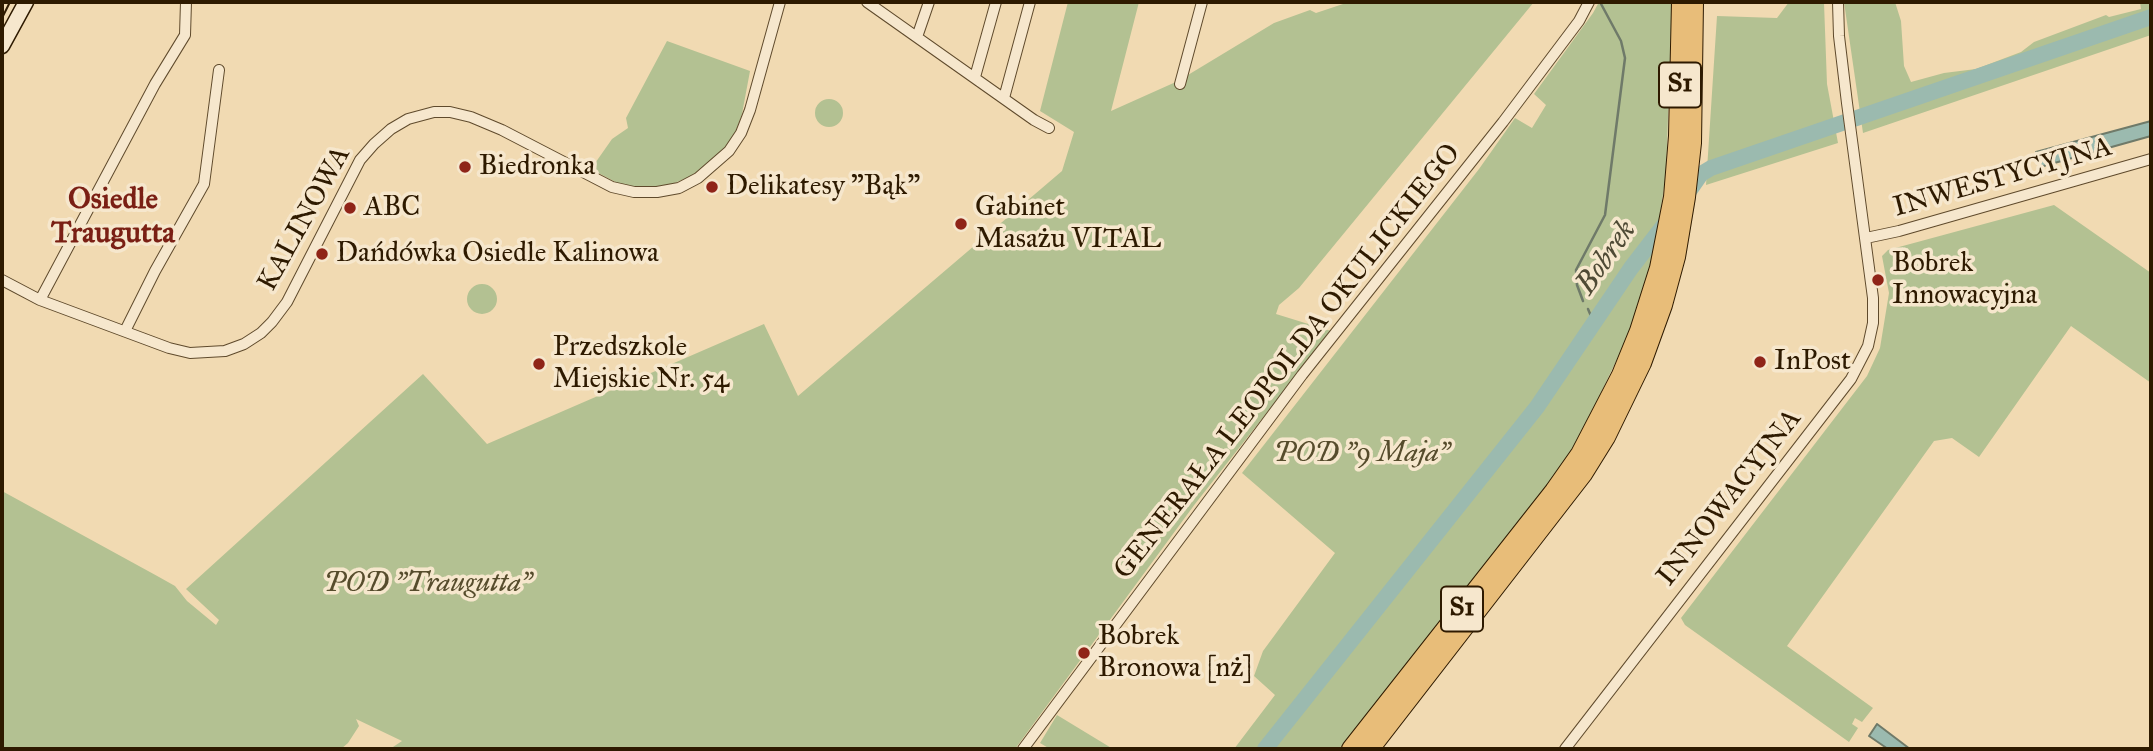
<!DOCTYPE html>
<meta charset="utf-8">
<style>
body{margin:0}
#map{position:relative;width:2153px;height:751px;overflow:hidden;background:#f1dab2;font-family:"IM FELL Great Primer",serif}
canvas{display:block}
.frame{position:absolute;inset:0;border:4px solid #2e1a00;pointer-events:none}
</style>
<div id="map">
<canvas width="2153" height="751"></canvas>
<div class="frame"></div>
</div>
<script>
const c = document.querySelector('canvas').getContext('2d');
c.lineJoin = 'round';
function paint(path, color) { c.fillStyle = color; c.fill(path, 'evenodd'); }
const toPath = rows => new Path2D(rows.map(r => 'M' + r).join(''));
function trace(path, color, width, dash) { c.strokeStyle = color; c.lineWidth = width; c.lineCap = dash ? 'butt' : 'round'; c.setLineDash(dash || []); c.stroke(path); }
function write(font, color, halo, rows, align = 'center') {
  c.font = font + ' "IM FELL Great Primer",serif'; c.lineWidth = 7; c.setLineDash([]); c.textBaseline = 'middle'; c.strokeStyle = halo; c.fillStyle = color; for (const [text, x, y, turn = 0] of rows) {
    c.save(); c.translate(x, y); c.rotate((+turn || 0) * Math.PI / 180); c.textAlign = isNaN(turn) ? turn : align; if (halo) c.strokeText(text, 0, 0); c.fillText(text, 0, 0); c.restore();
  }
}
const green = toPath([
 [1068,2,1139,2,1111,111,1178,81,1274,23,1310,10,1316,13,1349,2,1534,2,1299,288,1279,305,1276,314,1331,331,1195,504,1015,749,390,749,402,741,356,719,359,726,348,743,341,749,2,749,2,491,159,577,175,586,187,601,216,625,219,620,186,589,423,374,487,444,764,324,798,396,1062,171,1074,132,1040,111],
 [1599,2,1672,2,1666,175,1652,265,1632,328,1572,453,1339,749,1234,749,1275,695,1254,676,1263,651,1335,553,1242,473,1479,169,1515,118,1532,128,1546,105,1534,94,1593,13],
 [1789,2,1824,3,1827,84,1838,143,1706,185,1717,16,1777,18],
 [1844,2,1895,2,1901,21,1904,66,1911,82,1944,73,1976,69,2021,52,2034,42,2106,15,2109,17,2141,9,2140,2,2151,2,2151,35,1863,133],
 [667,41,750,71,742,114,734,136,715,160,689,177,665,187,642,188,621,185,591,169,612,139,628,128,626,118],
 '815 113a14 14 0 1 1 28 0a14 14 0 1 1-28 0Z',
 [2054,205,2151,273,2151,383,2071,326,1979,457,1952,438,1934,441,1787,646,1873,708,1862,722,1855,718,1852,724,1858,728,1849,742,1685,625,1681,618,1867,376,1880,348,1889,293,1882,256,1888,250],
 '467 299a15 15 0 1 1 30 0a15 15 0 1 1-30 0Z',
 [1057,715,1113,749,1050,749,1040,743]
]);
const water = toPath([
 [2151,121,2151,136,2040,167,2036,152,2151,121],
 [1877,724,1910,749,1888,749,1869,736,1877,724]
]);
const stream = toPath([
 [1583,301,1577,285,1576,270,1605,215,1625,58,1621,41,1600,2],
 [1588,309,1594,323]
]);
const river = toPath([
 [1685,197,1701,174,1711,168,2151,17],
 [1265,749,1537,407,1631,268,1668,220]
]);
const street = toPath([
 [867,2,1034,120,1049,128],
 [917,37,929,2],
 [975,77,996,2],
 [1180,84,1202,2],
 [1004,98,1030,2],
 [1866,238,1899,231,2151,159],
 [2,280,40,300,169,348,190,353,225,351,244,344,261,333,272,322,287,302,360,160,374,144,391,129,408,119,434,112,450,112,471,117,502,130,612,187,634,192,657,192,679,188,698,178,729,151,741,133,750,110,780,2],
 [40,300,155,84,185,35,186,2],
 [125,331,155,271,204,184,219,70],
 [1023,749,1302,375,1503,122,1579,21,1589,2],
 [1565,749,1851,379,1868,346,1873,323,1873,298,1847,103,1839,36,1838,2]
]);
const secondary = toPath([
 [2,46,26,2]
]);
const highway = toPath([
 [1351,749,1554,491,1580,454,1621,375,1639,331,1659,268,1673,197,1678,136,1681,2],
 [1370,749,1583,474,1606,437,1642,363,1663,305,1676,257,1686,197,1692,143,1694,2]
]);
const tram = toPath([
 [2,18,10,2]
]);
const markers = [
 [465,167,7,"#8f2418"],
 [712,187,7,"#8f2418"],
 [350,208,7,"#8f2418"],
 [961,224,7,"#8f2418"],
 [322,254,7,"#8f2418"],
 [1878,280,7,"#8f2418"],
 [1760,362,7,"#8f2418"],
 [539,364,7,"#8f2418"],
 [1084,653,7,"#8f2418"]
];
const shields = [
 [1680,85,42],
 [1462,609,42]
];
const shieldNames = [
 ["S1",1680,85],
 ["S1",1462,609]
];
const poiNames = [
 ["Biedronka",479,167],
 ["Delikatesy \"Bąk\"",726,187],
 ["ABC",364,208],
 ["Gabinet",975,208],
 ["Masażu VITAL",975,240],
 ["Dańdówka Osiedle Kalinowa",336,254],
 ["Bobrek",1892,264],
 ["Innowacyjna",1892,296],
 ["Przedszkole",553,348],
 ["Miejskie Nr. 54",553,380],
 ["InPost",1774,362],
 ["Bobrek",1098,637],
 ["Bronowa [nż]",1098,669]
];
const streetNames = [
 ["INWESTYCYJNA",2003,178,-16],
 ["KALINOWA",305,219,-61],
 ["GENERAŁA LEOPOLDA OKULICKIEGO",1288,362,-52],
 ["INNOWACYJNA",1730,498,-52]
];
const parkNames = [
 ["POD \"9 Maja\"",1362,454],
 ["POD \"Traugutta\"",428,584]
];
const neighbourhoodNames = [
 ["Osiedle",113,201],
 ["Traugutta",113,235]
];
const waterNames = [
 ["Bobrek",1607,258,-55]
];
paint(green, '#b3c192');
paint(water, '#9bbaaf');
trace(water, '#6f7a69', 2);
trace(stream, '#6f7a69', 2.5);
trace(river, '#9bbaaf', 16);
trace(street, '#5f4a2c', 12);
trace(secondary, '#2e1a00', 17);
trace(highway, '#2e1a00', 20);
trace(street, '#f6e7cd', 10);
trace(secondary, '#f6e7cd', 14);
trace(highway, '#e8bd79', 18);
trace(tram, '#2e1a00', 2);
for (const [x, y, r, color] of markers) { const dot = new Path2D(); dot.arc(x, y, r, 0, 2 * Math.PI); c.fillStyle = color; c.fill(dot); trace(dot, '#f6e7cd', 2.5); }
for (const [x, y, w] of shields) { const box = new Path2D(); box.roundRect(x - w / 2, y - 22.5, w, 45, 5); c.fillStyle = '#f6e7cd'; c.fill(box); trace(box, '#2e1a00', 2); }
write('bold 26px', '#2e1a00', null, shieldNames);
write('28px', '#2e1a00', '#f6e7cd', poiNames, 'left');
write('28px', '#2e1a00', '#f6e7cd', streetNames);
write('italic 28px', '#564c2c', '#f6e7cd', parkNames);
write('bold 30px', '#7a1f14', '#f6e7cd', neighbourhoodNames);
write('italic 30px', '#4f4a35', '#f6e7cd', waterNames);
</script>
